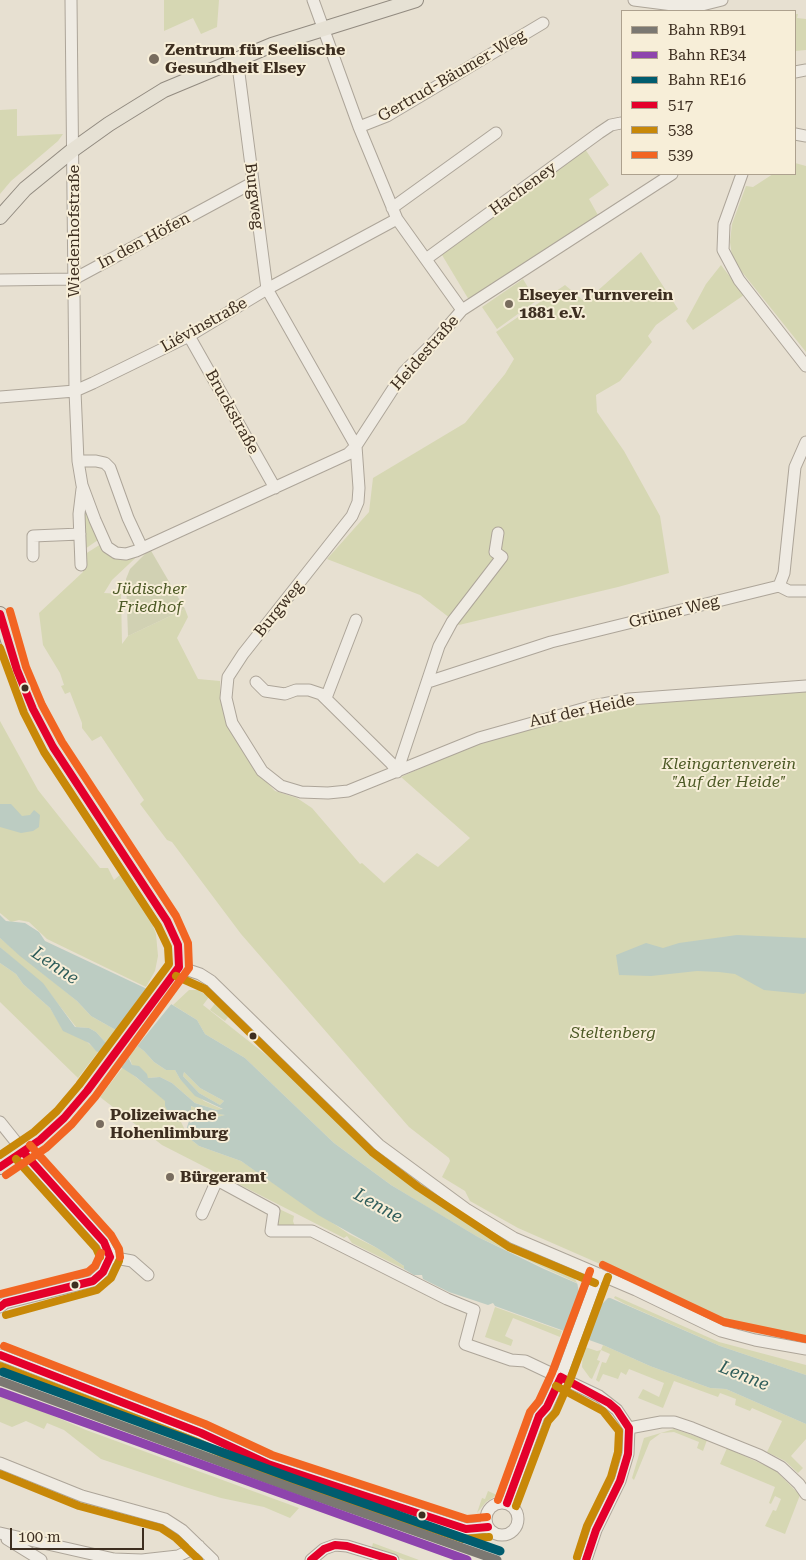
<!DOCTYPE html>
<meta charset="utf-8">
<style>
body{margin:0}
#map{position:relative;width:806px;height:1560px;overflow:hidden;background:#e7e0d1;font-family:"Roboto Serif",serif}
canvas{display:block}
.legend{position:absolute;left:621px;top:10px;width:175px;height:165px;box-sizing:border-box;background:#f7eed8;border:1px solid #ada18e;margin:0;padding:6px 9px;list-style:none;font-size:15px;color:#3d2e20}
.legend li{display:flex;align-items:center;gap:10px;height:25px}
.legend b{width:25px;border:1px solid #ada18e}
.scale{position:absolute;left:10px;top:1528px;width:134px;height:22px;box-sizing:border-box;border:2px solid #3d2e20;border-top:0;padding-left:6px;font-size:15px;line-height:18px;white-space:nowrap;color:#3d2e20;-webkit-text-stroke:4px #f7eed8;paint-order:stroke}
</style>
<div id="map">
<canvas width="806" height="1560"></canvas>
<ul class="legend">
<li><b style="height:6px;background:#7b7872"></b>Bahn RB91</li>
<li><b style="height:6px;background:#8e44ad"></b>Bahn RE34</li>
<li><b style="height:6px;background:#005c6e"></b>Bahn RE16</li>
<li><b style="height:6px;background:#e4002b"></b>517</li>
<li><b style="height:6px;background:#c88808"></b>538</li>
<li><b style="height:6px;background:#f26522"></b>539</li>
</ul>
<div class="scale">100 m</div>
</div>
<script>
const c = document.querySelector('canvas').getContext('2d');
c.lineJoin = 'round';
function paint(path, color) { c.fillStyle = color; c.fill(path, 'evenodd'); }
const toPath = rows => new Path2D(rows.map(r => 'M' + r).join(''));
function trace(path, color, width, dash) { c.strokeStyle = color; c.lineWidth = width; c.lineCap = dash ? 'butt' : 'round'; c.setLineDash(dash || []); c.stroke(path); }
function write(font, color, halo, rows, align = 'center') {
  c.font = font + ' "Roboto Serif",serif'; c.lineWidth = 4; c.setLineDash([]); c.textBaseline = 'middle'; c.strokeStyle = halo; c.fillStyle = color; for (const [text, x, y, turn = 0] of rows) {
    c.save(); c.translate(x, y); c.rotate((+turn || 0) * Math.PI / 180); c.textAlign = isNaN(turn) ? turn : align; if (halo) c.strokeText(text, 0, 0); c.fillText(text, 0, 0); c.restore();
  }
}
const green = toPath([
 [164,0,219,0,217,27,201,34,193,18,164,31],
 [795,14,798,14,797,18,806,19,806,50,795,51],
 [17,109,17,136,63,134,58,141,11,181,0,194,0,110],
 [585,149,609,185,589,199,599,217,469,300,442,255],
 [795,163,806,166,806,352,738,267,732,256,730,242,732,224,746,186,753,187,773,174,795,174],
 [641,252,678,309,656,325,648,336,652,342,620,381,596,395,597,412,624,451,660,516,669,573,618,587,459,625,420,595,327,559,369,512,373,478,465,423,505,374,514,359,496,332,565,285,585,302],
 [721,265,744,295,693,330,686,321,706,284],
 [523,279,536,301,497,329,482,307],
 [83,505,98,540,82,551],
 [101,544,107,552,146,548,112,580,104,593,121,594,122,644,128,636,185,609,188,617,177,638,198,679,220,681,220,698,227,724,258,773,275,791,297,798,312,808,360,864,362,863,384,883,417,853,438,867,470,838,401,777,443,758,472,746,581,714,657,701,806,692,806,1341,734,1327,607,1267,518,1228,470,1201,465,1191,442,1177,450,1161,449,1158,409,1127,241,934,172,842,167,840,140,804,144,800,101,736,92,741,82,728,82,723,70,692,65,694,61,686,64,685,60,673,43,645,39,613,83,572,82,556],
 [0,721,38,790,100,868,108,868,114,880,122,873,149,915,156,934,158,956,155,971,146,987,47,939,29,922,19,920,11,922,0,913],
 [0,938,77,1001,91,1016,114,1029,144,1051,154,1062,166,1070,175,1070,180,1079,204,1101,224,1110,217,1110,195,1103,172,1083,160,1077,148,1078,132,1065,130,1059,106,1043,96,1032,89,1028,76,1027,45,987,0,947],
 [0,963,16,974,23,984,50,1008,64,1031,85,1040,98,1052,78,1078,0,1002],
 [189,990,198,990,209,997,203,1005,308,1088,365,1144,397,1171,422,1189,502,1240,573,1275,577,1283,478,1237,434,1211,391,1185,334,1143,245,1058,205,1034,197,1020,173,1005],
 [216,1002,225,1010,228,1017,225,1021,210,1010],
 [123,1067,166,1101,168,1114,172,1120,181,1122,189,1138,199,1146,241,1161,349,1234,377,1248,404,1266,404,1269,352,1243,347,1236,344,1238,162,1145,100,1097],
 [184,1072,200,1088,224,1101,220,1105,199,1093,183,1076],
 [191,1106,206,1112,226,1115,213,1118,197,1115,191,1110],
 [277,1208,294,1216,293,1221,295,1227,277,1226],
 [615,1296,719,1342,806,1365,806,1375,720,1346,625,1304,614,1298],
 [495,1307,562,1331,560,1337,513,1318,505,1336,513,1340,511,1346,485,1337],
 [603,1345,650,1366,710,1388,726,1389,806,1424,806,1439,791,1456,803,1468,798,1473,785,1461,767,1452,782,1421,752,1408,750,1411,735,1405,736,1399,720,1393,718,1397,674,1381,663,1408,638,1398,643,1389,659,1397,664,1383,629,1369,626,1375,621,1372,618,1379,603,1374,599,1382,596,1380,602,1362,606,1363,610,1354,601,1350,597,1360,600,1361,592,1379,590,1378,582,1367,583,1351,585,1347,597,1351,601,1350],
 [0,1365,18,1374,215,1450,253,1471,0,1375],
 [0,1393,86,1430,299,1508,290,1518,264,1507,221,1498,185,1487,101,1459,64,1430,47,1423,44,1429,26,1421,12,1427,0,1422],
 [674,1429,707,1440,703,1451,697,1448,699,1442,674,1432,661,1433,650,1441,634,1480,632,1478,644,1438],
 [727,1448,775,1470,800,1495,785,1534,765,1526,773,1510,776,1511,781,1499,775,1496,771,1504,769,1503,775,1487,720,1464],
 [488,1491,497,1495,486,1502,477,1513,482,1498,485,1499],
 [373,1543,419,1560,405,1560,372,1547]
]);
const cemetery = toPath([
 [150,549,185,609,128,636,126,579,130,569]
]);
const water = toPath([
 [0,804,11,804,22,816,30,815,34,810,40,815,39,827,33,831,21,833,0,827],
 [0,915,6,921,25,923,39,932,45,941,145,988,197,1020,205,1034,245,1058,334,1143,391,1185,478,1237,544,1269,720,1346,806,1375,806,1424,726,1389,710,1388,650,1366,603,1345,495,1306,493,1303,488,1305,449,1292,423,1279,422,1275,414,1275,404,1269,404,1266,377,1248,318,1215,241,1161,199,1146,189,1138,186,1130,189,1121,191,1123,193,1120,184,1114,181,1122,172,1120,165,1106,165,1101,136,1077,96,1051,89,1043,63,1031,50,1008,23,984,16,974,0,963,0,947,43,983,75,1027,89,1028,96,1032,106,1043,128,1057,132,1065,139,1066,147,1074,148,1078,160,1077,172,1083,195,1103,217,1110,223,1109,195,1096,180,1079,175,1070,166,1070,154,1062,144,1051,114,1029,91,1016,77,1001,20,956,0,938],
 [184,1072,200,1088,224,1101,220,1105,199,1093,183,1076],
 [191,1106,206,1112,225,1115,213,1118,197,1115,191,1110],
 [737,935,806,938,806,992,804,994,764,990,735,974,719,972,697,971,651,976,619,975,616,955,646,943,663,948,679,943]
]);
const pier = toPath([
 [148,986,173,1002,135,1049,114,1032],
 [108,1040,112,1041,130,1056,120,1069,97,1054],
 [577,1281,616,1296,608,1298,602,1304,587,1342,563,1333,579,1294]
]);
const minor = toPath([
 [71,0,75,391,78,461,82,485,95,520,107,547,116,553,126,554,136,551,348,454,356,446,404,372,436,340,462,310,672,174],
 [313,0,359,127,397,219,462,310],
 [634,0,673,5,702,5,722,0],
 [237,58,267,289,356,446,359,488,358,502,352,516,243,654,228,677,226,698,232,723,262,771,281,786,301,792,328,793,348,791,479,738,593,706,629,699,806,686],
 [795,72,806,70],
 [359,127,387,116,543,23],
 [795,134,806,136],
 [742,174,724,224,723,250,739,280,806,366],
 [392,208,496,133],
 [426,259,599,133,611,125,621,123],
 [0,280,74,279,252,183],
 [189,336,275,488],
 [0,397,75,391,93,383,189,336,267,289,397,219],
 [78,461,96,461,105,463,110,468,128,518,142,548],
 [33,556,33,536,80,534],
 [81,565,79,514,82,489],
 [779,586,784,573,795,467,806,442],
 [779,586,789,591,806,591],
 [256,682,265,691,285,694,296,690,309,690,321,694,391,763,397,772],
 [428,682,551,642,779,586],
 [326,698,356,620],
 [397,772,439,646,452,622,502,557,495,552,498,533],
 [179,967,200,974,211,981,379,1145,466,1209,514,1238,636,1290,721,1331,755,1340,806,1349],
 [0,1122,32,1162,104,1242,110,1253,110,1257],
 [202,1214,217,1180,274,1211,271,1231,312,1231,447,1299,474,1310,465,1344,511,1360,525,1361,599,1396,617,1410,629,1428,628,1454,620,1481,596,1530,586,1560],
 [110,1257,132,1261,148,1275],
 [0,1307,5,1303,93,1281,103,1272,110,1257],
 [0,1355,201,1433,268,1464,466,1529,488,1527],
 [629,1428,661,1422,674,1422,692,1428,759,1455,781,1467,799,1484,806,1494],
 [0,1463,82,1496,165,1519,182,1530,213,1560],
 '486 1519a16 16 0 1 1 32 0a16 16 0 1 1-32 0Z',
 [507,1503,539,1416,547,1407,561,1377,599,1274],
 [0,1533,114,1559,142,1560,178,1556,199,1546],
 [7,1536,7,1539,41,1560],
 [311,1560,324,1549,335,1545,347,1546,393,1560]
]);
const major = toPath([
 [0,217,25,189,74,149,109,124,164,90,272,45,416,0],
 [0,614,17,670,33,709,53,747,167,921,178,945,179,967,87,1091,64,1118,40,1140,0,1167]
]);
const bus1 = toPath([
 [0,614,17,670,33,709,53,747,167,921,178,945,179,967,87,1091,64,1118,40,1140,0,1167],
 [23,1152,104,1242,110,1257],
 [0,1307,5,1303,93,1281,103,1272,110,1257],
 [0,1355,201,1433,268,1464,466,1529,488,1527],
 [561,1377,609,1403,617,1410,629,1428,628,1454,620,1481,596,1530,586,1560],
 [507,1503,539,1416,547,1407,561,1377],
 [311,1560,324,1549,335,1545,347,1546,393,1560]
]);
const bus2 = toPath([
 [0,648,24,713,44,752,158,926,168,947,169,964,79,1085,57,1111,34,1132,0,1155],
 [176,976,205,989,372,1152,418,1187,509,1247,595,1283],
 [16,1159,96,1248,100,1257],
 [6,1315,97,1290,111,1278,119,1261],
 [0,1366,197,1442,265,1474,463,1539,489,1537],
 [556,1386,603,1411,619,1431,618,1452,611,1477,587,1526,577,1557],
 [0,1474,79,1506,161,1528,176,1538,199,1560],
 [516,1506,548,1421,556,1412,570,1380,608,1277]
]);
const bus3 = toPath([
 [30,1145,111,1235,119,1249,120,1257],
 [6,1175,46,1148,72,1124,95,1097,189,968,188,943,176,916,62,742,42,705,26,667,10,611],
 [603,1265,724,1322,806,1339],
 [0,1294,88,1272,95,1266,101,1253],
 [4,1346,205,1424,272,1455,467,1519,487,1517],
 [498,1500,530,1412,539,1401,552,1373,590,1271]
]);
const rail1 = toPath([
 [0,1381,289,1487,497,1560]
]);
const rail2 = toPath([
 [0,1392,467,1560]
]);
const rail3 = toPath([
 [3,1372,292,1478,500,1551]
]);
const markers = [
 [154,59,6,"#786c5e"],
 [509,304,5,"#786c5e"],
 [25,688,4.5,"#3d2e20"],
 [253,1036,4.5,"#3d2e20"],
 [100,1124,5,"#786c5e"],
 [170,1177,5,"#786c5e"],
 [75,1285,4.5,"#3d2e20"],
 [422,1515,4.5,"#3d2e20"]
];
const poiNames = [
 ["Zentrum für Seelische",165,50],
 ["Gesundheit Elsey",165,68],
 ["Elseyer Turnverein",519,295],
 ["1881 e.V.",519,313],
 ["Polizeiwache",110,1115],
 ["Hohenlimburg",110,1133],
 ["Bürgeramt",180,1177]
];
const streetNames = [
 ["Gertrud-Bäumer-Weg",452,76,-30],
 ["Hacheney",523,189,-36],
 ["Burgweg",254,196,83],
 ["Wiedenhofstraße",74,231,-90],
 ["In den Höfen",144,241,-28],
 ["Liévinstraße",204,325,-29],
 ["Heidestraße",425,353,-49],
 ["Bruckstraße",232,412,61],
 ["Burgweg",279,609,-51],
 ["Grüner Weg",674,612,-14],
 ["Auf der Heide",582,711,-12]
];
const parkNames = [
 ["Jüdischer",150,589],
 ["Friedhof",150,607],
 ["Kleingartenverein",729,764],
 ["\"Auf der Heide\"",729,782],
 ["Steltenberg",613,1033]
];
const waterNames = [
 ["Lenne",55,966,34],
 ["Lenne",378,1206,29],
 ["Lenne",744,1376,22]
];
paint(green, '#d6d7b3');
paint(cemetery, '#d1d1b3');
paint(water, '#bcccc2');
paint(pier, '#e7e0d1');
trace(minor, '#ada599', 13);
trace(major, '#928b80', 16);
trace(minor, '#efebe3', 11);
trace(major, '#e6e1d4', 14);
trace(bus1, '#e4002b', 8);
trace(bus2, '#c88808', 8);
trace(bus3, '#f26522', 8);
trace(rail1, '#7b7872', 9);
trace(rail2, '#8e44ad', 9);
trace(rail3, '#005c6e', 9);
for (const [x, y, r, color] of markers) { const dot = new Path2D(); dot.arc(x, y, r, 0, 2 * Math.PI); c.fillStyle = color; c.fill(dot); trace(dot, '#f7eed8', 2); }
write('bold 16px', '#3d2e20', '#f7eed8', poiNames, 'left');
write('16px', '#3d2e20', '#f7eed8', streetNames);
write('italic 16px', '#4d5a26', '#f7eed8', parkNames);
write('italic 18px', '#2f5d5a', '#f7eed8', waterNames);
</script>
